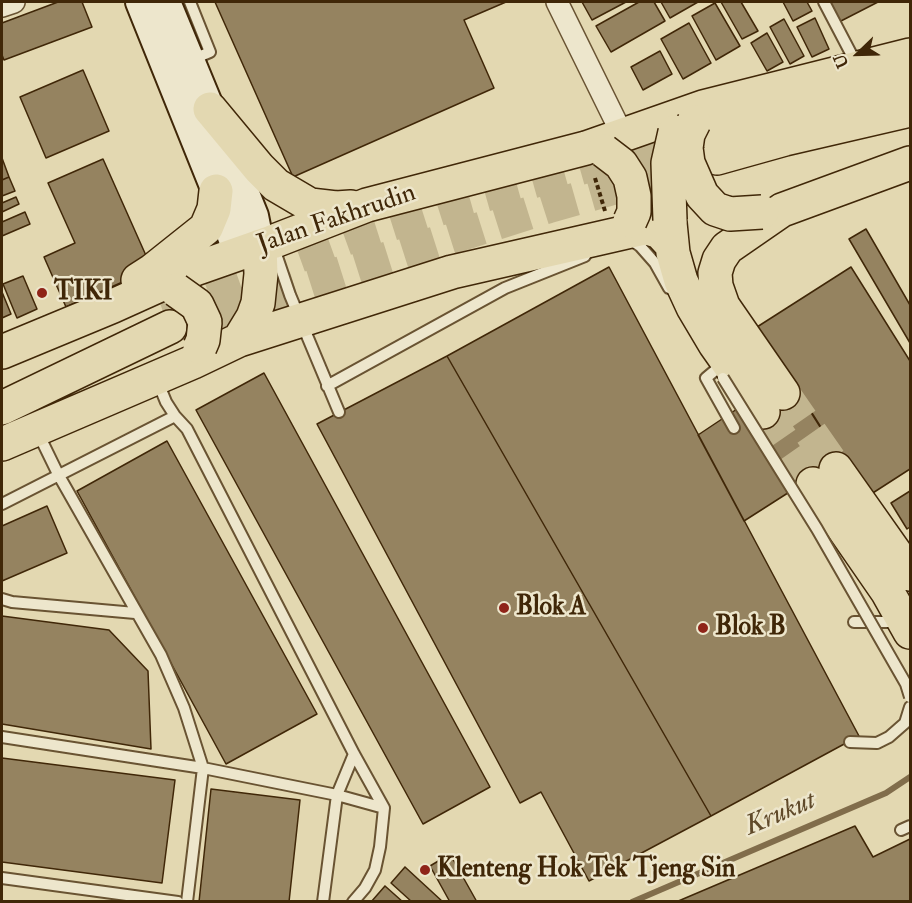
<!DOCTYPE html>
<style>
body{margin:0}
#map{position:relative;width:912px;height:903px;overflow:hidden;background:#e3d8b1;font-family:"IM FELL Double Pica",serif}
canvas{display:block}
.frame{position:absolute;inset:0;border:3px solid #402708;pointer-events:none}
.north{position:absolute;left:828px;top:24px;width:60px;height:60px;-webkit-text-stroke:4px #ede6cc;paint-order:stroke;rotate:247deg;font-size:16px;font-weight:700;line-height:24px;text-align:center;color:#402708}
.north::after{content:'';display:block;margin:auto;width:21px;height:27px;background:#402708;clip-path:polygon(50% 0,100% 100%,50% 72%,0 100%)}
</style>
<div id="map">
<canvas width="912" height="903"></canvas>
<div class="frame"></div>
<div class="north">U</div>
</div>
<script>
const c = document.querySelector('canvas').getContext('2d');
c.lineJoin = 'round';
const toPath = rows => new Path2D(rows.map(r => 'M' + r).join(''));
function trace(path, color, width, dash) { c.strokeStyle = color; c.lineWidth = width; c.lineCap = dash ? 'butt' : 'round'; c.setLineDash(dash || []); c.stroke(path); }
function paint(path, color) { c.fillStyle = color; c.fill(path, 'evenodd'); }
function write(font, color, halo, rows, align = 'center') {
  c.font = font + ' "IM FELL Double Pica",serif'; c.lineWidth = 5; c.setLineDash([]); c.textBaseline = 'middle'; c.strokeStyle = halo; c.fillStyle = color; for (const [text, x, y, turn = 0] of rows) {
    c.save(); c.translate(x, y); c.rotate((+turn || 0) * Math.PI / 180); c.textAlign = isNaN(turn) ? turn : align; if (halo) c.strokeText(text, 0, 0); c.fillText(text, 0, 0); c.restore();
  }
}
const stream = toPath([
 [632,902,886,793,910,777]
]);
const building = toPath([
 [58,2,82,2,92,27,4,60,2,55,2,23,58,2],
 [215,2,506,2,464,20,494,88,293,177,215,2],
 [582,2,626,2,592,20,582,2],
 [639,2,654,2,665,21,611,52,596,26,639,2],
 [661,2,698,2,670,18,661,2],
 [721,2,741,2,758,31,742,39,721,2],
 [783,2,807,2,812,11,793,21,783,2],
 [829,2,878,2,839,22,829,2],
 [715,3,740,46,716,60,692,16,715,3],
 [815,18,829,49,812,57,797,27,815,18],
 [784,19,804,56,790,64,770,27,784,19],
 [689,23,711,63,683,79,661,39,689,23],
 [767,33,783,62,767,71,751,43,767,33],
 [660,51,672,74,643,90,631,67,660,51],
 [83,70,109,131,46,158,20,97,83,70],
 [2,158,9,177,2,180,2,158],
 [103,159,152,269,66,307,44,257,75,243,48,183,103,159],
 [9,177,15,191,2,196,2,180,9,177],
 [16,197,19,204,2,212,2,203,16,197],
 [25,212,30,224,2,236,2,222,25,212],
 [866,229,910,305,910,343,849,239,866,229],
 [609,267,859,736,711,816,447,356,609,267],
 [851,267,910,361,910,469,865,498,757,327,851,267],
 [23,276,37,309,17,318,3,284,23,276],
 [2,292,11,314,2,318,2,292],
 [447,356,711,816,589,881,541,792,520,803,317,424,447,356],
 [264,373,490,787,423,824,196,410,264,373],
 [788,375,841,459,744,521,698,435,788,375],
 [167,441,317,714,226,764,77,491,167,441],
 [910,491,910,527,907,529,891,503,910,491],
 [47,506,67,553,2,581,2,526,47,506],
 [2,616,109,630,148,671,151,749,2,724,2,616],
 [2,758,175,780,162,883,2,862,2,758],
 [211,789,300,800,289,902,199,902,211,789],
 [855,826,873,857,910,839,910,902,676,902,855,826],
 [450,854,477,902,450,902,430,866,450,854],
 [405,867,443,902,412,902,391,883,405,867],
 [385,886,403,902,371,902,385,886]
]);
const primaryTunnel = toPath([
 [161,306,349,238,465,201,696,136],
 [170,327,548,207,695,165],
 [783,393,836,469],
 [763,412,813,484]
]);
const path = toPath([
 [595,178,605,211]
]);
const service = toPath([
 [190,2,210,52,191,60],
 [824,2,857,65],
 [628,240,631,240,640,246,655,263,669,288],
 [273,245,290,295,339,412],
 [724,363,706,378,734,428],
 [157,380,166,402,175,416,187,429,354,754,384,808],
 [327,386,505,288,585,256],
 [38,433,58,474,161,655,184,708,203,768,187,902],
 [2,504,175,416],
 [2,599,12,602,135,613],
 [854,622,898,622],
 [2,737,203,768,337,795,384,808],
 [850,742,877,743,889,737,905,723,910,707],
 [901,830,910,826],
 [2,878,178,902],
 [323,902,337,795,354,754],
 [353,902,365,888,375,870,380,847,384,808]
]);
const minor = toPath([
 [557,2,623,136],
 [2,6,14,2]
]);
const secondary = toPath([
 [140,2,216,191,238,254],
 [166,2,242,186,254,216,260,246]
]);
const primary = toPath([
 [210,109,259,168,276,185,310,205,336,208,351,207],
 [711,132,910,80],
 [717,158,785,139,910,110],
 [670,223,673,253,681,281,693,307,715,344,763,412],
 [138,280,152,271,206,228,214,209,216,191],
 [239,340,253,317,258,303,261,274,260,246],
 [2,352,113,306,195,269,272,242,367,205,586,148,703,107,910,55],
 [783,393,723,306,716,286,715,273,719,260,727,248,782,210,910,163],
 [2,408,170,327],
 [2,444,193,362,239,340,452,272,640,229,648,228,660,232,671,244],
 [836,469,910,574],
 [813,484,887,591,910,632]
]);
const serviceBridge = toPath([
 [723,378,817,529,906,684,910,697]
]);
const primaryBridge = toPath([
 [694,122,688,134,686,148,688,163,702,195,715,209,730,214,762,212],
 [604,151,621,164,630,178,634,196,634,212,630,221],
 [670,220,668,163,675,132],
 [176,290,197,305,205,322,203,340,200,347]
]);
const markers = [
 [42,293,6,"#8f2418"],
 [504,608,6,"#8f2418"],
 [703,628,6,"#8f2418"],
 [425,870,6,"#8f2418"]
];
const streetNames = [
 ["Jalan Fakhrudin",337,220,-19]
];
const poiNames = [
 ["TIKI",54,293],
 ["Blok A",516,608],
 ["Blok B",715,628],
 ["Klenteng Hok Tek Tjeng Sin",437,870]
];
const waterNames = [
 ["Krukut",781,815,-23]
];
trace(stream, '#816d4b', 6);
paint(building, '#958360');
trace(building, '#402708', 1.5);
trace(primaryTunnel, '#c2b58f', 33, [33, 16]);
trace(service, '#695332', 14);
trace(minor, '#695332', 24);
trace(secondary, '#402708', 32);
trace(primary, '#402708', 36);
trace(path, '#402708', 4, [4.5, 3]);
trace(service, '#ede6cc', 10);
trace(minor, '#ede6cc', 21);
trace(secondary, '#ede6cc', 28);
trace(primary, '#e3d8b1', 33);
trace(serviceBridge, '#695332', 14, []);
trace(primaryBridge, '#402708', 36, []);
trace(serviceBridge, '#ede6cc', 10);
trace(primaryBridge, '#e3d8b1', 33);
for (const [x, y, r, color] of markers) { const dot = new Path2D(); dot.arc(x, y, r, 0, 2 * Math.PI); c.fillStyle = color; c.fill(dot); trace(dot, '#ede6cc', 2); }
write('26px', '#402708', '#ede6cc', streetNames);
write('bold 26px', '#402708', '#ede6cc', poiNames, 'left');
write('italic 27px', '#604a2a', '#ede6cc', waterNames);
</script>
